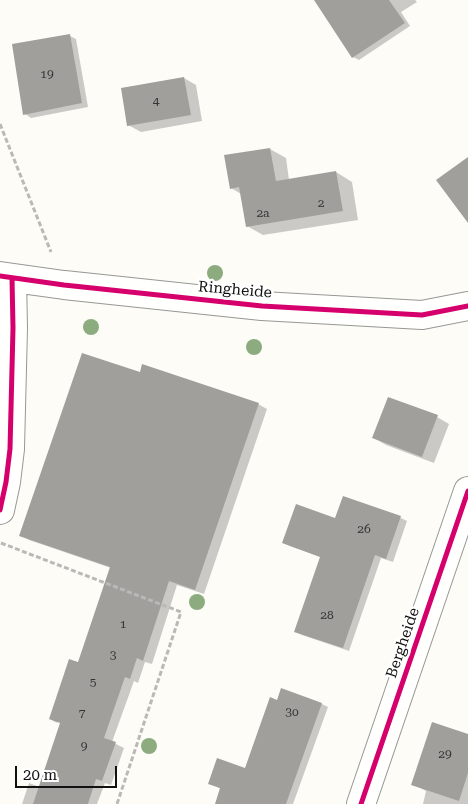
<!DOCTYPE html>
<style>
body{margin:0}
#map{position:relative;width:468px;height:804px;overflow:hidden;background:#fdfcf7;font-family:"Roboto Serif",serif}
canvas{display:block}
.scale{position:absolute;left:15px;top:766px;width:102px;height:22px;box-sizing:border-box;border:2px solid #111;border-top:0;padding-left:6px;font-size:15px;line-height:18px;white-space:nowrap;color:#111;-webkit-text-stroke:4px #fff;paint-order:stroke}
</style>
<div id="map">
<canvas width="468" height="804"></canvas>
<div class="scale">20 m</div>
</div>
<script>
const c = document.querySelector('canvas').getContext('2d');
c.lineJoin = 'round';
function paint(path, color) { c.fillStyle = color; c.fill(path, 'evenodd'); }
const toPath = rows => new Path2D(rows.map(r => 'M' + r).join(''));
function trace(path, color, width, dash) { c.strokeStyle = color; c.lineWidth = width; c.lineCap = dash ? 'butt' : 'round'; c.setLineDash(dash || []); c.stroke(path); }
function write(font, color, halo, rows, align = 'center') {
  c.font = font + ' "Roboto Serif",serif'; c.lineWidth = 5; c.setLineDash([]); c.textBaseline = 'middle'; c.strokeStyle = halo; c.fillStyle = color; for (const [text, x, y, turn = 0] of rows) {
    c.save(); c.translate(x, y); c.rotate((+turn || 0) * Math.PI / 180); c.textAlign = isNaN(turn) ? turn : align; if (halo) c.strokeText(text, 0, 0); c.fillText(text, 0, 0); c.restore();
  }
}
const shadow = toPath([
 [315,0,415,0,417,2,401,12,410,26,359,60,353,57],
 [70,36,76,39,88,107,31,118,25,114],
 [184,78,196,85,202,121,141,132,128,125],
 [270,149,286,158,289,180,336,172,352,182,358,220,263,235,247,226,241,194,231,188],
 [141,374,258,404,267,409,204,594,177,585,152,664,145,662,138,683,134,681,112,742,124,748,111,785,105,783,97,804,22,804,29,783,40,787,66,726,57,721,57,723,50,719,79,663,111,568,29,540,21,535],
 [437,417,449,424,434,463,386,445,374,438],
 [344,498,401,518,407,521,393,562,381,558,349,651,302,635,295,631,321,557,290,546,284,543,336,520],
 [278,701,322,704,328,707,293,804,216,804,221,789,209,783,246,770],
 [468,735,468,804,423,804,426,791,413,784]
]);
const building = toPath([
 [314,0,389,0,405,23,352,58],
 [70,34,82,103,23,115,12,44],
 [184,77,191,115,127,126,121,88],
 [270,148,276,181,336,171,343,211,246,227,239,187,230,189,224,155],
 [468,157,468,223,436,180],
 [82,353,140,372,142,364,259,403,195,590,169,581,143,661,137,658,130,679,125,677,104,738,116,742,102,781,96,779,88,804,33,804,60,723,49,719,69,659,78,662,110,567,19,536],
 [388,397,438,415,422,457,372,438],
 [343,496,401,516,386,559,375,555,343,648,294,632,320,557,282,543,296,504,335,518],
 [281,688,322,703,286,804,215,804,220,788,208,784,217,758,245,768,270,697,277,700],
 [432,722,468,734,468,773,459,801,411,785]
]);
const path = toPath([
 [0,124,51,252],
 [1,543,181,612,117,804]
]);
const minor = toPath([
 [0,276,64,285,262,306,422,315,468,306],
 [0,510,6,482,10,449,13,328,12,278],
 [361,804,468,491]
]);
const cycleway = toPath([
 [0,276,64,285,262,306,422,315,468,306],
 [0,510,6,482,10,449,13,328,12,278],
 [361,804,468,491]
]);
const trees = [
 [215,273],
 [91,327],
 [254,347],
 [197,602],
 [149,746]
];
const numberNames = [
 ["19",47,74],
 ["4",156,101],
 ["2",321,203],
 ["2a",263,213],
 ["26",364,529],
 ["28",327,615],
 ["1",123,624],
 ["3",113,655],
 ["5",93,682],
 ["30",292,712],
 ["7",82,713],
 ["9",84,746],
 ["29",445,754]
];
const streetNames = [
 ["Ringheide",235,290,5],
 ["Bergheide",403,643,-71]
];
paint(shadow, '#0003');
paint(building, '#a19f9c');
trace(minor, '#979795', 30);
trace(path, '#b9b9b8', 3, [5, 2.5]);
trace(minor, '#fffffe', 28);
trace(cycleway, '#d6006c', 5);
c.fillStyle = '#8cac80';
for (const [x, y] of trees) { c.beginPath(); c.arc(x, y, 8, 0, 2 * Math.PI); c.fill(); }
write('12px', '#353434', null, numberNames);
write('15px', '#111', '#fff', streetNames);
</script>
